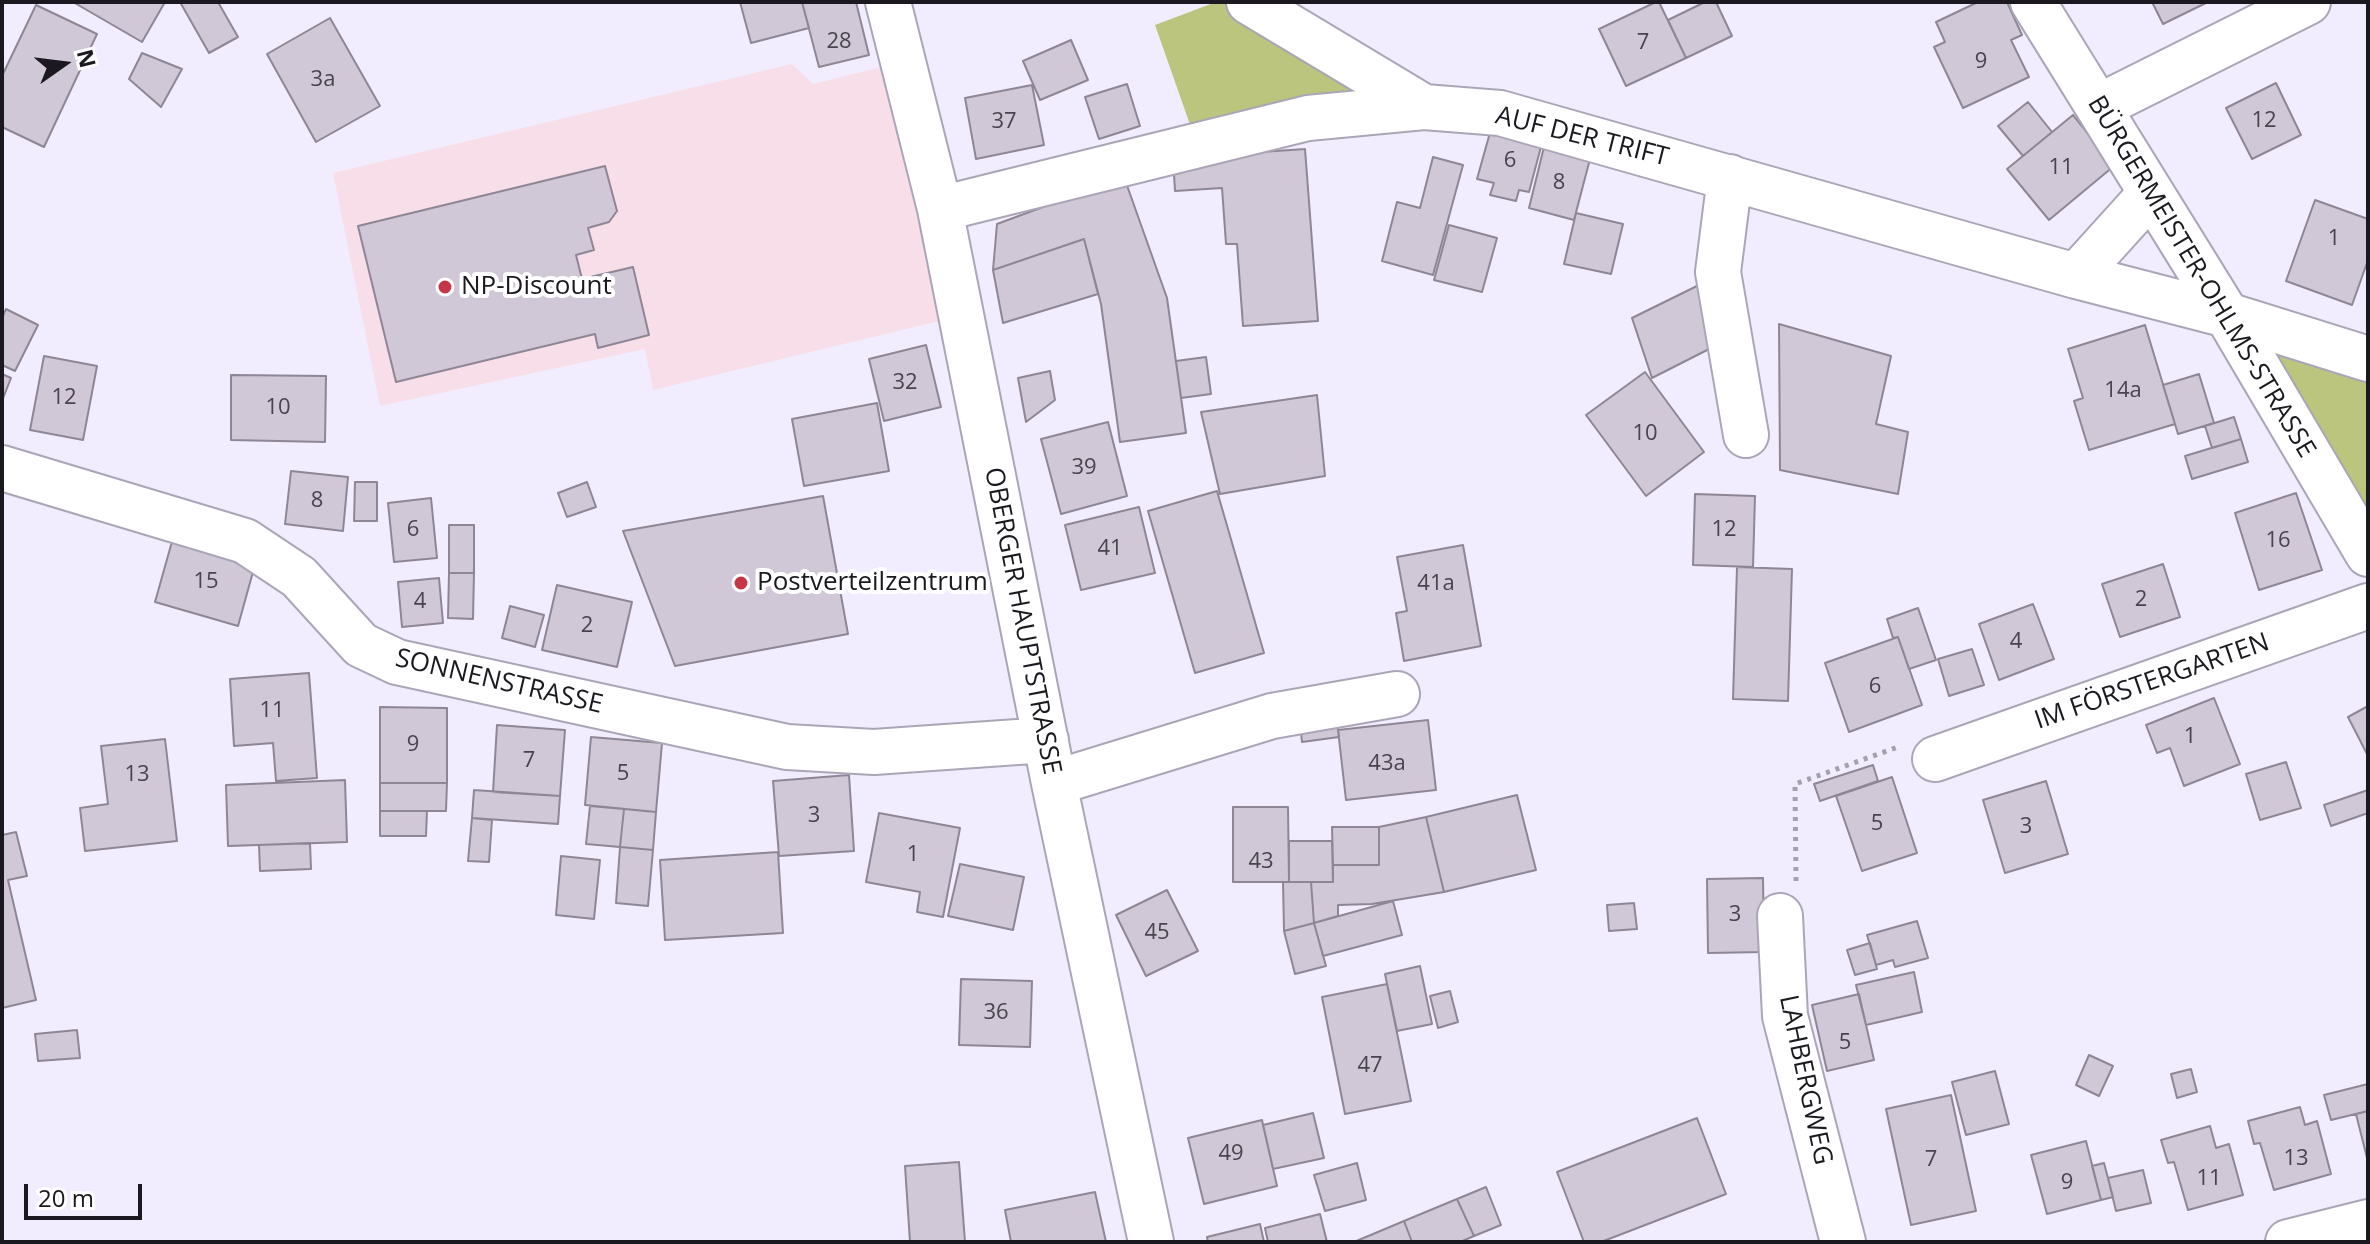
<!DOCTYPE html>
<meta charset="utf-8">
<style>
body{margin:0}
#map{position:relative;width:2370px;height:1244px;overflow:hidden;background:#f2edfe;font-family:"Open Sans",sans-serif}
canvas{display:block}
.frame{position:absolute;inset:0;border:4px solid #1b191f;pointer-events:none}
.north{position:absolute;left:24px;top:24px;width:80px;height:80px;-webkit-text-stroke:6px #fff;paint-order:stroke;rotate:76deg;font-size:22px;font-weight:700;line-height:32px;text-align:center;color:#1b191f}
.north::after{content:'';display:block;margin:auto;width:28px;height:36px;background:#1b191f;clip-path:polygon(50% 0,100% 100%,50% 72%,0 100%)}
.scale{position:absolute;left:24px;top:1184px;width:118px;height:36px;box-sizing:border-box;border:4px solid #1b191f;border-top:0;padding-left:10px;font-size:24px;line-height:28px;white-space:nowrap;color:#1b191f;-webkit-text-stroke:6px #fff;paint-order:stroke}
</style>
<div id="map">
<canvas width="2370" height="1244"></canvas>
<div class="frame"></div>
<div class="north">N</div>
<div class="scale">20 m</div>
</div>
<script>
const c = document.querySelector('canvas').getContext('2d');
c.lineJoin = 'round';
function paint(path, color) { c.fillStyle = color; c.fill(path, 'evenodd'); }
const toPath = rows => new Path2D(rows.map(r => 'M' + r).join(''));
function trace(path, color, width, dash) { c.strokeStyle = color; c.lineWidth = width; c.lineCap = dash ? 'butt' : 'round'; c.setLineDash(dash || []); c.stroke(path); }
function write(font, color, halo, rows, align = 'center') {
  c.font = font + ' "Open Sans",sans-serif'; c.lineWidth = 8; c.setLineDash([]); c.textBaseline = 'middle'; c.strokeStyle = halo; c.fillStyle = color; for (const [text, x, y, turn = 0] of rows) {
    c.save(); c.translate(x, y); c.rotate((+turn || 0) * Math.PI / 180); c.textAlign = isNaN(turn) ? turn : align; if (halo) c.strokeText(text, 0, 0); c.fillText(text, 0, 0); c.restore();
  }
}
const commercial = toPath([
 [792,64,813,84,889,65,952,318,653,390,645,349,380,406,333,173]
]);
const green = toPath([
 [1216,2,1226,2,1366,85,1193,133,1155,25],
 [2275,351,2368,378,2368,510]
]);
const building = toPath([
 [73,2,165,2,142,42,73,2],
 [180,2,218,2,238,37,209,53,180,2],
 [740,2,802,2,809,28,751,43,740,2],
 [802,2,856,2,869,55,819,67,802,2],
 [1656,2,1659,2,1686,58,1626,86,1599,29,1656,2],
 [1705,2,1716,2,1732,36,1686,58,1668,20,1705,2],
 [1978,2,2007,2,2022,35,2011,40,2029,77,1963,108,1934,47,1945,42,1936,22,1978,2],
 [2152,2,2208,2,2163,24,2152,2],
 [36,5,97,34,44,147,2,127,2,76,36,5],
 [330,18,380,106,316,142,267,54,330,18],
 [1071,40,1088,80,1040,100,1023,61,1071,40],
 [142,53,182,69,161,107,129,79,142,53],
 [2276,83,2301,135,2252,159,2226,108,2276,83],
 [1127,84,1140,126,1099,139,1085,97,1127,84],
 [1032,85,1044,145,976,159,965,98,1032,85],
 [2028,102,2052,132,2023,156,1998,126,2028,102],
 [2073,115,2114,166,2049,220,2007,169,2073,115],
 [1491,129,1542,143,1529,192,1519,190,1516,201,1490,195,1494,183,1477,179,1491,129],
 [1544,147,1590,159,1574,220,1529,208,1544,147],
 [1305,149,1318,321,1243,326,1237,244,1226,244,1222,188,1175,191,1173,158,1305,149],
 [1433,157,1463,165,1433,275,1382,261,1397,202,1420,208,1433,157],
 [605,166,617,211,609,222,588,228,594,250,576,255,582,279,633,267,649,335,598,348,595,334,396,382,358,226,605,166],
 [1124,177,1167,298,1186,433,1120,442,1101,304,1084,239,993,270,997,224,1124,177],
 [2315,200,2368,219,2368,260,2352,305,2286,281,2315,200],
 [1576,213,1623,224,1611,274,1564,264,1576,213],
 [1449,225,1497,238,1482,292,1434,280,1449,225],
 [1084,239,1098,294,1003,323,993,270,1084,239],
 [1703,283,1715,346,1652,378,1632,318,1703,283],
 [6,309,38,325,15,371,2,365,2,318,6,309],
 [1779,324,1891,356,1876,424,1908,432,1898,494,1780,470,1779,324],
 [2145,325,2175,424,2089,450,2074,401,2083,398,2068,349,2145,325],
 [926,345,941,407,884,421,869,359,926,345],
 [44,356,97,366,83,440,30,430,44,356],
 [1206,357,1211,394,1181,398,1176,361,1206,357],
 [1050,371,1055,400,1026,422,1018,378,1050,371],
 [1645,372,1704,452,1646,496,1586,415,1645,372],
 [2,374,11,378,2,401,2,374],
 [2199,374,2214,423,2178,434,2163,385,2199,374],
 [231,375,326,376,325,442,231,440,231,375],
 [1317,395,1325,476,1220,494,1201,412,1317,395],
 [877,403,889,471,804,486,792,419,877,403],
 [2234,417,2241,439,2212,448,2205,426,2234,417],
 [1108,422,1127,496,1061,514,1041,439,1108,422],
 [2241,439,2248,462,2192,479,2185,456,2241,439],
 [291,471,348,477,343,531,285,524,291,471],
 [355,482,377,482,377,521,354,521,355,482],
 [587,482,596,507,567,517,558,493,587,482],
 [1217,491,1264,653,1195,673,1148,511,1217,491],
 [2296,493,2322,570,2259,590,2235,513,2296,493],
 [1695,494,1755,496,1753,567,1693,565,1695,494],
 [823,496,848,634,675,666,623,531,823,496],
 [431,498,437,558,394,562,388,503,431,498],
 [1139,507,1155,573,1081,590,1065,525,1139,507],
 [449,525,474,525,474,573,449,573,449,525],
 [173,538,256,561,238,626,155,602,173,538],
 [1463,545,1481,646,1404,661,1396,613,1407,611,1397,557,1463,545],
 [2163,564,2180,617,2120,637,2102,584,2163,564],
 [1737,567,1792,569,1788,701,1733,699,1737,567],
 [449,573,474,573,473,619,448,618,449,573],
 [439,578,443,623,402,627,398,582,439,578],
 [557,585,632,602,617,667,542,650,557,585],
 [2033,604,2054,659,1999,680,1979,624,2033,604],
 [510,606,544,615,535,647,502,638,510,606],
 [1918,608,1936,660,1909,669,1898,637,1893,638,1887,619,1918,608],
 [1898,637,1922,705,1849,732,1825,663,1898,637],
 [1972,649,1984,685,1949,696,1938,659,1972,649],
 [309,673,317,778,276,781,273,743,234,746,230,679,309,673],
 [2214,698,2240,764,2184,786,2170,748,2157,753,2146,725,2214,698],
 [2368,706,2368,756,2348,717,2368,706],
 [380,707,447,708,447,783,380,783,380,707],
 [1337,720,1339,737,1302,742,1300,724,1337,720],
 [1428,720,1436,790,1346,800,1338,730,1428,720],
 [497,725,565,730,560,796,493,792,497,725],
 [591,737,662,743,656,812,585,805,591,737],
 [165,739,177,841,85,851,80,808,108,804,101,746,165,739],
 [2286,762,2301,808,2260,820,2246,774,2286,762],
 [1873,765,1878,781,1820,801,1814,784,1873,765],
 [849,775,854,851,779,856,773,781,849,775],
 [1892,777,1917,853,1862,871,1836,796,1892,777],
 [345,780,347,842,228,846,226,785,345,780],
 [2046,781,2068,854,2005,873,1983,800,2046,781],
 [380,783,447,783,446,811,380,811,380,783],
 [474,790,560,796,558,824,472,818,474,790],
 [2368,790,2368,813,2331,826,2324,805,2368,790],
 [1517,795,1536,870,1444,892,1426,817,1517,795],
 [590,806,624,809,620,847,586,844,590,806],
 [1233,807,1288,807,1289,882,1233,882,1233,807],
 [624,809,656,812,653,850,620,847,624,809],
 [380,811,427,811,426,836,380,836,380,811],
 [879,813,960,828,943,917,917,912,920,892,866,882,879,813],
 [1426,817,1444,892,1372,904,1338,905,1338,916,1314,923,1311,882,1333,882,1333,865,1379,865,1379,827,1426,817],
 [472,818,492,820,489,862,468,861,472,818],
 [1332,827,1379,827,1379,865,1333,865,1332,827],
 [16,832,27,876,8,880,36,1000,2,1008,2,835,16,832],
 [1289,841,1332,841,1333,882,1289,882,1289,841],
 [310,843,311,869,260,871,259,845,310,843],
 [620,847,653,850,648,906,616,903,620,847],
 [778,852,783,933,665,940,660,860,778,852],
 [561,856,600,860,594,919,556,915,561,856],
 [960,864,1024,877,1013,930,948,916,960,864],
 [1763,878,1764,952,1708,953,1707,879,1763,878],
 [1283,882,1311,882,1314,923,1284,931,1283,882],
 [1167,890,1198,951,1146,976,1116,915,1167,890],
 [1393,901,1402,935,1323,956,1314,923,1393,901],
 [1634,903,1637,929,1609,931,1607,905,1634,903],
 [1917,921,1928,958,1895,967,1893,960,1876,965,1867,935,1917,921],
 [1314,923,1326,966,1295,974,1284,931,1314,923],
 [1870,943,1877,969,1855,975,1847,950,1870,943],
 [1420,966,1432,1024,1397,1031,1385,974,1420,966],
 [1914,972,1922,1012,1866,1025,1856,985,1914,972],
 [961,979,1032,981,1030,1047,959,1045,961,979],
 [1387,984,1411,1101,1345,1114,1322,997,1387,984],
 [1450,991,1458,1022,1438,1028,1430,996,1450,991],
 [1859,994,1874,1060,1827,1071,1812,1005,1859,994],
 [77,1030,80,1058,38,1061,35,1034,77,1030],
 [2089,1055,2113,1066,2099,1096,2076,1085,2089,1055],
 [2191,1069,2197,1092,2177,1098,2171,1074,2191,1069],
 [1995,1071,2009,1124,1966,1135,1952,1082,1995,1071],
 [2368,1084,2368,1111,2331,1120,2324,1095,2368,1084],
 [1951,1095,1976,1211,1911,1225,1886,1109,1951,1095],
 [2300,1107,2305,1125,2317,1121,2331,1174,2274,1190,2260,1143,2254,1144,2248,1121,2300,1107],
 [2368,1111,2368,1162,2356,1114,2368,1111],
 [1313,1113,1324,1158,1273,1169,1263,1125,1313,1113],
 [1697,1118,1726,1194,1601,1242,1584,1242,1557,1172,1697,1118],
 [1262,1120,1277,1186,1204,1204,1188,1138,1262,1120],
 [2210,1126,2216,1148,2229,1144,2243,1195,2188,1210,2174,1162,2168,1163,2161,1140,2210,1126],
 [2086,1141,2101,1200,2047,1214,2031,1155,2086,1141],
 [959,1162,965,1242,910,1242,905,1166,959,1162],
 [1357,1163,1366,1200,1325,1211,1314,1175,1357,1163],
 [2104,1163,2113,1197,2101,1200,2092,1166,2104,1163],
 [2143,1170,2151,1203,2116,1211,2108,1178,2143,1170],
 [1486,1187,1501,1225,1474,1236,1457,1199,1486,1187],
 [1095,1192,1106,1242,1011,1242,1005,1210,1095,1192],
 [1457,1199,1474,1236,1460,1242,1412,1242,1404,1221,1457,1199],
 [1320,1214,1327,1242,1268,1242,1265,1228,1320,1214],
 [1404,1221,1412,1242,1354,1242,1404,1221],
 [1260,1224,1264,1242,1208,1242,1207,1237,1260,1224]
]);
const path = toPath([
 [1796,881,1795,784,1898,747]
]);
const minor = toPath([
 [888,2,940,209,1054,783,1151,1242],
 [1249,2,1424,107],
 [2033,2,2227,315,2368,554],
 [2098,107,2308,2],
 [1730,177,1718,272,1746,435],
 [940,209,1308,118,1424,107,1500,113,2076,276,2227,315,2368,359],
 [2076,276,2151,193],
 [2,468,245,541,299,577,361,645,397,662,787,747,874,752,1046,740],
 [1935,759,2368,606],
 [1054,783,1272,716,1397,694],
 [1780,916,1785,1016,1843,1242],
 [2288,1242,2368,1222]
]);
const markers = [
 [445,287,8,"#c63646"],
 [741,583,8,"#c63646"]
];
const numberNames = [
 ["28",839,42],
 ["7",1643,43],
 ["9",1981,62],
 ["3a",323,80],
 ["12",2264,121],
 ["37",1004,122],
 ["6",1510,161],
 ["11",2061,168],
 ["8",1559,183],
 ["1",2334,239],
 ["32",905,383],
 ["14a",2123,391],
 ["12",64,398],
 ["10",278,408],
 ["10",1645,434],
 ["39",1084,468],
 ["8",317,501],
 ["6",413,530],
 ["12",1724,530],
 ["16",2278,541],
 ["41",1110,549],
 ["15",206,582],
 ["41a",1436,584],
 ["2",2141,600],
 ["4",420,602],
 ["2",587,626],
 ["4",2016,642],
 ["6",1875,687],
 ["11",272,711],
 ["1",2190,737],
 ["9",413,745],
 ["7",529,761],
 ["43a",1387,764],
 ["5",623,774],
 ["13",137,775],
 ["3",814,816],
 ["5",1877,824],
 ["3",2026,827],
 ["1",913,855],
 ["43",1261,862],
 ["3",1735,915],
 ["45",1157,933],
 ["36",996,1013],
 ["5",1845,1043],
 ["47",1370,1066],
 ["49",1231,1154],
 ["13",2296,1159],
 ["7",1931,1160],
 ["11",2209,1179],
 ["9",2067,1183]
];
const streetNames = [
 ["AUF DER TRIFT",1582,137,14],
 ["BÜRGERMEISTER-OHLMS-STRASSE",2201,277,59],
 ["OBERGER HAUPTSTRASSE",1022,621,79],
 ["SONNENSTRASSE",499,682,13],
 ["IM FÖRSTERGARTEN",2152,682,-19],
 ["LAHBERGWEG",1805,1080,78]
];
const poiNames = [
 ["NP-Discount",461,287],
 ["Postverteilzentrum",757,583]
];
paint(commercial, '#f7dee9');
paint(green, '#bcc57d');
paint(building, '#d0c7d7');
trace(building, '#8f8695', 2);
trace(minor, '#aba6b7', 48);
trace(path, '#a4a1ae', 5, [4, 6]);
trace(minor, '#fff', 44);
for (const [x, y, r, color] of markers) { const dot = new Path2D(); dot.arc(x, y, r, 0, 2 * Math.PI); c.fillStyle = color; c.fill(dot); trace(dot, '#fff', 3); }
write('22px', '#48444d', null, numberNames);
write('26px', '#1b191f', '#fff', streetNames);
write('26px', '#1b191f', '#fff', poiNames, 'left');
</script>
